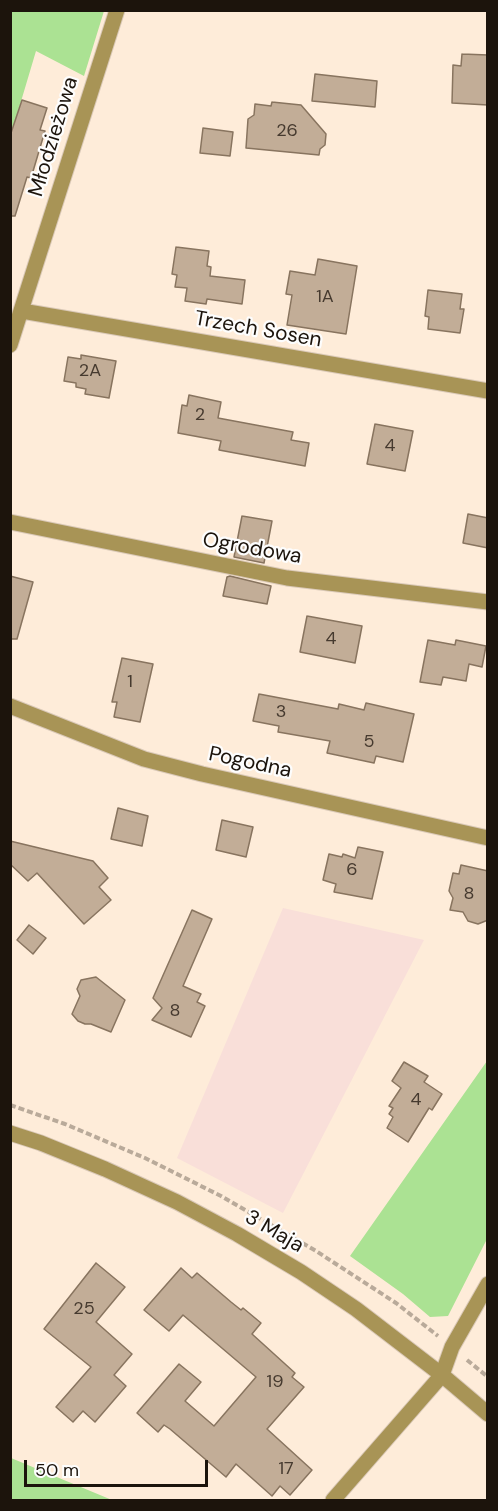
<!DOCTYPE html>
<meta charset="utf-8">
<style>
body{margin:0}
#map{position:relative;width:498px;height:1511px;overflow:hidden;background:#feecd9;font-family:"DM Sans",sans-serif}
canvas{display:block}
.frame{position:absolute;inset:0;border:12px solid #1c140c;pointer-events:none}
.scale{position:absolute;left:24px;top:1460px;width:184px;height:27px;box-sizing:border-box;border:3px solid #1c140c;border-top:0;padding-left:8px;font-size:18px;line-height:21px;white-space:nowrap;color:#1c140c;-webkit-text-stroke:4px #fdfdfd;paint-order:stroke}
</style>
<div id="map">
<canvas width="498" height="1511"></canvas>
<div class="frame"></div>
<div class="scale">50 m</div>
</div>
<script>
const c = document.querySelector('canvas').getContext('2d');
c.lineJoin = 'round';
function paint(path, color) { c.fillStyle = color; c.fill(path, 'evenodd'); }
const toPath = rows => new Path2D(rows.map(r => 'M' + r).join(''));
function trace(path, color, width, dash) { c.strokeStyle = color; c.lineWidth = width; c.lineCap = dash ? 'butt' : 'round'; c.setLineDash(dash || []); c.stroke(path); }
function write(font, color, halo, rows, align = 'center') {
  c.font = font + ' "DM Sans",sans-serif'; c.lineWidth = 4.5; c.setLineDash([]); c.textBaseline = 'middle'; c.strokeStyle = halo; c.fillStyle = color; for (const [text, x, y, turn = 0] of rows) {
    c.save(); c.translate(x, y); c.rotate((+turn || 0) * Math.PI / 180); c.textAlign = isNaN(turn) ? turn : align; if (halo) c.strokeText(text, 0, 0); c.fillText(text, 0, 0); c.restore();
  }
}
const industrial = toPath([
 [283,908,424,940,283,1213,177,1158]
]);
const green = toPath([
 [11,11,104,11,84,76,36,51,11,135],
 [487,1061,487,1239,448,1316,430,1317,403,1294,350,1256],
 [11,1458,112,1500,11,1500]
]);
const building = toPath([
 [462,54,488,55,488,105,452,103,453,65,461,66,462,54],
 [315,74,377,81,375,107,312,101,315,74],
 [22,100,47,108,40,130,45,131,31,178,27,177,15,216,10,216,10,136,22,100],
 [272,102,301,105,326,134,325,145,320,149,319,155,246,148,248,119,254,115,255,104,271,106,272,102],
 [203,128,233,132,230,156,200,153,203,128],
 [176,247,209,251,207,266,211,267,210,276,245,280,242,304,207,299,206,304,185,301,187,288,175,287,177,275,172,274,176,247],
 [318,259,357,266,346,334,287,325,292,295,286,294,290,271,315,275,318,259],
 [428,290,462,294,460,309,464,309,460,333,428,329,429,317,425,316,428,290],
 [81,355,116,361,109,398,85,394,86,389,76,387,76,383,64,381,68,357,81,359,81,355],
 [189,395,221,402,218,418,293,432,291,440,309,443,305,466,219,450,221,441,178,433,182,405,187,406,189,395],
 [375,424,413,431,405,471,367,464,375,424],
 [468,514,488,518,488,548,463,543,468,514],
 [242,516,272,521,264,563,234,557,242,516],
 [10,576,33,582,17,639,10,639,10,576],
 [230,576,271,586,267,604,223,596,227,577,230,576],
 [307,616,362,626,355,663,300,652,307,616],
 [428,640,455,645,456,640,486,646,482,667,469,664,466,681,443,677,441,685,420,682,428,640],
 [122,658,153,664,140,722,114,717,117,702,112,702,122,658],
 [259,694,338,709,339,704,364,710,366,703,414,714,403,762,376,756,374,763,327,753,330,741,278,732,279,726,253,721,259,694],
 [118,808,148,816,142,846,111,839,118,808],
 [222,820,253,827,246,857,216,850,222,820],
 [10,841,93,861,108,878,99,887,111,900,84,924,37,873,28,881,10,864,10,841],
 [358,847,383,852,372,899,334,892,336,884,323,880,329,854,342,857,343,854,355,858,358,847],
 [461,865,488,871,488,920,478,924,468,921,463,912,450,910,453,898,449,891,453,873,459,874,461,865],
 [192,910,212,919,183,986,201,994,197,1002,205,1006,191,1037,152,1020,162,1008,153,998,192,910],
 [29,925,46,938,33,954,17,940,29,925],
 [96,977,125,1000,111,1032,91,1024,85,1024,78,1021,72,1014,80,996,77,989,81,980,96,977],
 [404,1062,428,1076,424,1082,442,1094,432,1110,429,1108,408,1142,387,1128,393,1117,389,1114,393,1108,389,1106,401,1088,392,1081,404,1062],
 [96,1263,125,1287,96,1322,132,1354,114,1375,126,1386,95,1422,83,1411,73,1422,56,1407,91,1367,44,1329,96,1263],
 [181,1268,192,1278,197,1273,231,1302,241,1310,243,1308,261,1323,252,1334,295,1373,292,1377,304,1387,267,1429,312,1470,290,1495,280,1486,272,1496,236,1464,226,1477,170,1429,164,1425,158,1432,137,1413,179,1364,201,1382,185,1401,214,1426,256,1377,183,1315,169,1331,144,1310,181,1268]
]);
const path = toPath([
 [10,1105,65,1124,145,1158,221,1196,316,1251,396,1303,438,1336],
 [467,1360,488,1377]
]);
const minor = toPath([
 [22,311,488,391],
 [10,345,117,10],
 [10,522,287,578,488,602],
 [10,706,144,759,202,774,488,838],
 [10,1133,41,1143,105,1169,177,1202,237,1234,301,1272,356,1309,442,1375,488,1414],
 [333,1500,442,1375,452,1347,488,1284]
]);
const numberNames = [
 ["26",287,131],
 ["1A",325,297],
 ["2A",90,371],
 ["2",200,415],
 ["4",390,446],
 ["4",331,639],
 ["1",130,682],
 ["3",281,712],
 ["5",369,742],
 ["6",352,870],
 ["8",469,894],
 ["8",175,1011],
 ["4",416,1100],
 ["25",84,1309],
 ["19",275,1382],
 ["17",286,1469]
];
const streetNames = [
 ["Młodzieżowa",54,137,-73],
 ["Trzech Sosen",258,330,10],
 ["Ogrodowa",252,549,10],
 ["Pogodna",250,763,12],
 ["3 Maja",274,1232,30]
];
paint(industrial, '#f9dfd9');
paint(green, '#abe293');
paint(building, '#c2ad97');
trace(building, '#88745f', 1.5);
trace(minor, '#dac9b8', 17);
trace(path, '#b9aa9a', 4, [6, 3]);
trace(minor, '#a89456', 15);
write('18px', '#463a2f', null, numberNames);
write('21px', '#1c140c', '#fdfdfd', streetNames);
</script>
